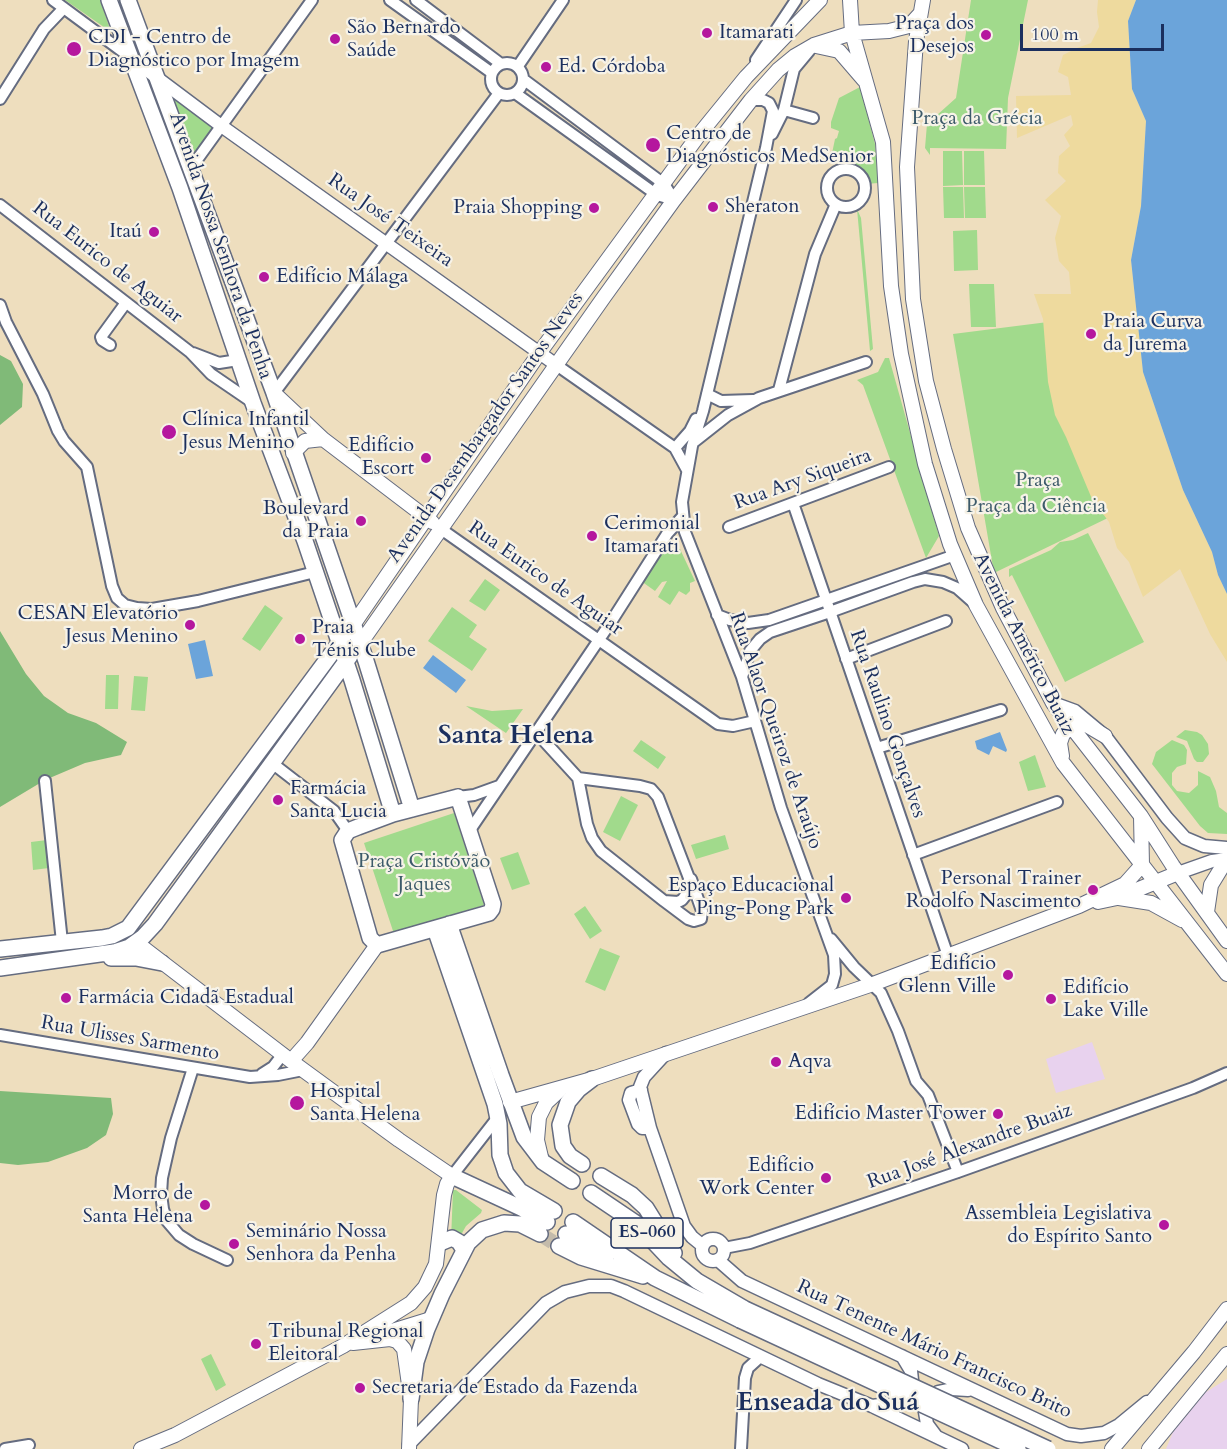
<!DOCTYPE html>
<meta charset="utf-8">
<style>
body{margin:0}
#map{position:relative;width:1227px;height:1449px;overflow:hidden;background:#eedebe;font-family:Cardo,serif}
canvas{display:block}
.scale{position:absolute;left:1020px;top:24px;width:144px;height:27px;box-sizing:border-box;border:3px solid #1b2f5e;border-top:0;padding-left:8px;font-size:18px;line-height:21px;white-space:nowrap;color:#1b2f5e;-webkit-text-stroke:4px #f7f3e8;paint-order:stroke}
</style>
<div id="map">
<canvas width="1227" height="1449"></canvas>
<div class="scale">100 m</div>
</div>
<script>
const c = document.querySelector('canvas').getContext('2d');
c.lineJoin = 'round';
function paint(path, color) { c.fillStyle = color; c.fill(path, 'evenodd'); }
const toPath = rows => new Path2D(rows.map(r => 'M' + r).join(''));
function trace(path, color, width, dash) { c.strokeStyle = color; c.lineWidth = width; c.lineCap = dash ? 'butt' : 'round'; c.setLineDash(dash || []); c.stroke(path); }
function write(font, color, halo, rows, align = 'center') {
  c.font = font + ' Cardo,serif'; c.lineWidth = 4.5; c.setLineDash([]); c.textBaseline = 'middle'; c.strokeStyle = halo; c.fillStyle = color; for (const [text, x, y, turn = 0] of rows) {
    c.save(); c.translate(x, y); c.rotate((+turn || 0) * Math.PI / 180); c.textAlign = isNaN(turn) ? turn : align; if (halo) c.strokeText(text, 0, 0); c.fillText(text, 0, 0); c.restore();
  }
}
const built = toPath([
 [1092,1042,1105,1079,1056,1093,1046,1059],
 [1227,1379,1227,1449,1166,1449,1173,1432,1206,1392]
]);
const green = toPath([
 [65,0,100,0,111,32],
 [971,0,1028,0,1008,98,1006,149,930,148,930,155,925,148,927,124,956,98],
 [860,87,875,144,878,183,866,184,863,175,848,162,830,163,835,139,837,138,839,131,831,128,831,122,839,98],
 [163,88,218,125,191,164],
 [943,151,962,151,963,185,943,186],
 [964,151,984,151,985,185,964,185],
 [943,187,963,187,964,218,944,218],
 [964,187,985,187,986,218,965,218],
 [857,209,861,218,873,349,870,351],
 [977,230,978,270,954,271,953,231],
 [969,284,994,284,996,327,971,327],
 [1048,322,1112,516,994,573,953,334],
 [885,358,889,358,939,536,926,558,863,385,857,380,878,372],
 [1088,533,1144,642,1065,682,1012,575,1009,577,1009,569,1051,550,1060,542,1073,540],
 [663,548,680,549,695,581,690,583,690,591,686,595,679,591,670,605,658,597,667,581,662,582,655,591,641,581],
 [485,579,500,590,485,611,469,601],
 [265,605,283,618,260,651,242,639],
 [452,607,477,625,469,637,487,649,472,671,428,641],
 [106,675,119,675,118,709,105,709],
 [134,676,148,677,145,711,131,710],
 [466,706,492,711,523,709,506,733],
 [1185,730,1197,732,1202,735,1208,744,1209,754,1203,762,1197,762,1194,759,1187,741,1176,737],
 [641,740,666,757,658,769,633,751],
 [1172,740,1184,745,1187,750,1186,764,1177,767,1172,773,1172,785,1177,791,1189,793,1198,785,1198,771,1210,777,1216,791,1219,807,1227,813,1227,834,1208,833,1200,826,1152,764,1156,752],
 [1035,755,1046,787,1028,791,1019,762],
 [621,796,638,805,620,841,603,832],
 [454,813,484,905,394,934,364,843],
 [725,835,729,849,696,859,691,845],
 [47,840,49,868,33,870,31,842],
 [518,852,530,884,512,890,500,858],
 [585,906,602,931,590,939,574,914],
 [600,948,620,956,605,991,585,982],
 [453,1190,456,1190,482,1210,481,1213,466,1226,457,1242,451,1240],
 [211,1354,226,1385,216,1391,201,1359]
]);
const forest = toPath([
 [0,355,11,361,23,384,22,407,0,425],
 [0,631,26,674,44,696,68,713,96,723,127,742,121,755,85,763,45,780,0,807],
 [0,1091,111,1098,113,1114,106,1135,87,1148,48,1162,18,1165,0,1163]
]);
const sand = toPath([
 [1098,0,1136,0,1128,21,1132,89,1146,121,1141,206,1131,260,1143,372,1183,490,1212,552,1218,575,1227,594,1227,662,1210,634,1180,569,1143,597,1129,562,1117,548,1109,522,1092,499,1066,437,1055,415,1048,382,1043,319,1034,294,1071,294,1069,272,1059,261,1055,238,1061,216,1045,200,1066,181,1058,173,1059,156,1070,146,1064,135,1073,125,1071,115,1017,138,1016,96,1071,95,1068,77,1058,72,1063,55,1077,48,1091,43,1099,27,1097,12]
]);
const water = toPath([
 [1136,0,1227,0,1227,594,1218,575,1212,552,1183,490,1143,372,1131,260,1141,206,1146,121,1132,89,1128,21],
 [205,640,213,676,196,679,188,644],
 [433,655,466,680,456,693,423,668],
 [1000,732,1007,750,1006,752,993,746,989,755,977,749,975,741]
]);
const primaryTunnel = toPath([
 [540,1234,559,1246]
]);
const minor = toPath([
 [53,0,130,57],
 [390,0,492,73],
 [416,0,501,64],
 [756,60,796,0],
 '491 79a16 16 0 1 1 32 0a16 16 0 1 1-32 0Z',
 [518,66,563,0],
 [523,79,664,184,674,200],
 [515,93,657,195,674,200],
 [0,99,44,29,64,8],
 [751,100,763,100,769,103,773,111,766,148,703,411,692,446,682,502,685,532,742,677,781,808,834,955,835,974,832,985,809,1003],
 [784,110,813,118],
 [772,134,784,110,794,69,809,51],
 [191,168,312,0],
 '827 188a19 19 0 1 1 38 0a19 19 0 1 1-38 0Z',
 [0,205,190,352,211,374,252,402],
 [0,305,6,322,43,394,58,431,64,441,87,467,112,586,117,598,125,605,137,608,152,609,198,601,315,572],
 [110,345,102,340,101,337,125,304],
 [193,353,219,363,238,360],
 [555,364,675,448,687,470],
 [779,390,815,254,836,204],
 [274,393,499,93],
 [707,394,721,401,753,400],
 [695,441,728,415,759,398,866,362],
 [675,448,690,431,696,419],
 [793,503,948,956],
 [729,527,889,467],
 [441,529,718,724,733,726,755,721],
 [717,615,730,620,748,623,769,620,955,555],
 [846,659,946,621],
 [742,677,750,651,760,639,770,632,830,612,913,582,925,579,943,582,957,588,974,603],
 [535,731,578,778,587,824,592,838,601,851,664,901,678,902,682,900,689,891,689,878,658,797,651,789,640,786,578,778],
 [877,748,1001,710],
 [272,763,334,811,348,831],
 [45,781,62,942],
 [458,797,474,795,499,786],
 [470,830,611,622,667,534,683,516],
 [913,855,1057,802],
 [664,901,688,919,694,921,701,919,702,911,691,879],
 [831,939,854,967,881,993,898,1031,916,1081,928,1095,958,1172],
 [0,1035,250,1077,278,1075,303,1070],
 [193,1068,171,1138,162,1178,161,1194,163,1209,167,1221,179,1235,193,1244,227,1260],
 [262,1074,273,1067,283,1054],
 [452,1176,498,1117],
 [724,1248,750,1243,958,1172,1193,1088,1227,1073],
 [5,1449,29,1445],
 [741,1449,745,1378,748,1368,759,1358,763,1358]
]);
const tertiary = toPath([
 [132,59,220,125,555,364],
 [1053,703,1075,711,1105,736,1167,818,1185,838,1204,846,1227,848],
 [1178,873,1212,861,1227,859],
 [666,1053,644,1077,640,1087,650,1128,684,1226,692,1237,703,1246],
 [641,1090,631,1093,629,1100,638,1124,642,1128,650,1128],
 '702 1250a11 11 0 1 1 22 0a11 11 0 1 1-22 0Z',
 [718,1260,742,1281,1067,1434,1081,1436,1104,1433,1119,1425,1147,1402],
 [872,1406,895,1403,905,1394,912,1380,911,1371,902,1356],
 [936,1436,927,1424,925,1412,928,1402,938,1392,952,1389,968,1390],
 [409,1444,546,1303,565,1292,589,1286,611,1286,624,1291,818,1384,872,1406,962,1449]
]);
const secondary = toPath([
 [850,0,852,33,883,142,891,286,901,354,925,464,950,544,976,605,1063,763,1227,974],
 [923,0,916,41,907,167,913,299,926,381,944,449,968,528,1003,608,1053,703,1141,816,1173,866,1227,941],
 [816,46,839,51,864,80],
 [274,393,323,439,432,522],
 [293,453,305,441,323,439],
 [353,625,540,352,698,136,746,77,820,0],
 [360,644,604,297,674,200,751,100,778,70,795,56,814,45,852,33,889,31,909,26,920,14],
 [1062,756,1060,743,1063,734,1077,722,1083,723,1105,736],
 [1141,816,1142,865],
 [1119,898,1151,903,1182,920],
 [1098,902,1117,898,1178,873],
 [1207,912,1211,885,1227,859],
 [137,943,295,1064,399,1140,452,1176,447,1184,444,1195,436,1264,425,1287,411,1303,343,1346,175,1435,141,1449],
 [291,1061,307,1043,377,945],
 [510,1102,592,1079,873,984,1079,906,1125,884,1142,865],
 [541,1157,537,1140,539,1117,546,1103,561,1089],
 [376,1336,431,1319],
 [353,1343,390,1339,397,1341,404,1349,411,1399,409,1449],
 [1112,1449,1194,1352,1227,1309],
 [1149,1449,1227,1354]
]);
const primary = toPath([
 [109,0,180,188,253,403,305,541,352,680,393,814],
 [128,0,274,393,366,661,412,809],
 [458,797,493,904,492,909,489,913,377,945,370,938,342,840,348,831,358,827,393,814,458,797],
 [449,924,501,1075,524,1137,543,1162,572,1181],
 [435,929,495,1104,499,1124,500,1155,506,1173,520,1191,554,1211],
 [0,949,102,938,112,936,128,928,343,638],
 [111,958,136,958,162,963],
 [0,968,114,952,129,947,143,937,155,924,350,656],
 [582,1164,570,1156,563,1146,560,1125,568,1102,579,1089,592,1079],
 [452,1176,521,1208,547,1222],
 [601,1176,632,1195,646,1208,674,1253],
 [591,1193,637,1224,669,1258,697,1281,745,1309],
 [573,1222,655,1278,740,1320],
 [566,1234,606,1257],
 [440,1243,452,1238,459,1242,464,1250],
 [559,1246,581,1257,643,1276],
 [411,1399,416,1362,427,1329,442,1294,468,1243,482,1230,504,1223,520,1224,540,1234]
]);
const primaryBridge = toPath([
 [745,1309,1048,1449],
 [740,1320,1018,1449]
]);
const markers = [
 [707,33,6,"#b5179e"],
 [986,35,6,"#b5179e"],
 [335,39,6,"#b5179e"],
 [74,49,8,"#b5179e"],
 [546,67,6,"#b5179e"],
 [653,145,8,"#b5179e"],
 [713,207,6,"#b5179e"],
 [594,208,6,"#b5179e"],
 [154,232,6,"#b5179e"],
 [264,277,6,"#b5179e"],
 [1091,334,6,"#b5179e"],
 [169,432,8,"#b5179e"],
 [426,458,6,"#b5179e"],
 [361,521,6,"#b5179e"],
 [592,536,6,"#b5179e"],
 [190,625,6,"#b5179e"],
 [300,639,6,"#b5179e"],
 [278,800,6,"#b5179e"],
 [1093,890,6,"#b5179e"],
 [846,898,6,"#b5179e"],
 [1008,975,6,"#b5179e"],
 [66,998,6,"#b5179e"],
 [1051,999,6,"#b5179e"],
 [776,1062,6,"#b5179e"],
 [297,1103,8,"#b5179e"],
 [998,1114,6,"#b5179e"],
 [826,1178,6,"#b5179e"],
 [205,1205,6,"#b5179e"],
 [1164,1225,6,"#b5179e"],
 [234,1244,6,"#b5179e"],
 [256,1344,6,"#b5179e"],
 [360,1388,6,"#b5179e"]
];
const shields = [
 [647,1233,72]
];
const shieldNames = [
 ["ES-060",647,1233]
];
const poiNames = [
 ["Praça dos",974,24,"right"],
 ["Desejos",974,47,"right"],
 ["São Bernardo",347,28],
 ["Saúde",347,51],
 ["Itamarati",719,33],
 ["CDI - Centro de",88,38],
 ["Diagnóstico por Imagem",88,61],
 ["Ed. Córdoba",558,67],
 ["Centro de",666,134],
 ["Diagnósticos MedSenior",666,157],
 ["Sheraton",725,207],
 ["Praia Shopping",582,208,"right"],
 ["Itaú",142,232,"right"],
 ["Edifício Málaga",276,277],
 ["Praia Curva",1103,322],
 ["da Jurema",1103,345],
 ["Clínica Infantil",182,420],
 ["Jesus Menino",182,443],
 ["Edifício",414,446,"right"],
 ["Escort",414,469,"right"],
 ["Boulevard",349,509,"right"],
 ["da Praia",349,532,"right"],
 ["Cerimonial",604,524],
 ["Itamarati",604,547],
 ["CESAN Elevatório",178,614,"right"],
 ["Jesus Menino",178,637,"right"],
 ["Praia",312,628],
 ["Ténis Clube",312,651],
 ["Farmácia",290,789],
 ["Santa Lucia",290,812],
 ["Personal Trainer",1081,879,"right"],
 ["Rodolfo Nascimento",1081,902,"right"],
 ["Espaço Educacional",834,886,"right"],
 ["Ping-Pong Park",834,909,"right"],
 ["Edifício",996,964,"right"],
 ["Glenn Ville",996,987,"right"],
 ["Edifício",1063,988],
 ["Lake Ville",1063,1011],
 ["Farmácia Cidadã Estadual",78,998],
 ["Aqva",788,1062],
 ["Hospital",310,1092],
 ["Santa Helena",310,1115],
 ["Edifício Master Tower",986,1114,"right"],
 ["Edifício",814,1166,"right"],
 ["Work Center",814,1189,"right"],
 ["Morro de",193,1194,"right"],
 ["Santa Helena",193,1217,"right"],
 ["Assembleia Legislativa",1152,1214,"right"],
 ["do Espírito Santo",1152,1237,"right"],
 ["Seminário Nossa",246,1232],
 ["Senhora da Penha",246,1255],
 ["Tribunal Regional",268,1332],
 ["Eleitoral",268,1355],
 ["Secretaria de Estado da Fazenda",372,1388]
];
const parkNames = [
 ["Praça da Grécia",977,119],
 ["Praça",1038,481],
 ["Praça da Ciência",1036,507],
 ["Praça Cristóvão",424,862],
 ["Jaques",424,885]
];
const streetNames = [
 ["Rua José Teixeira",390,221,35],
 ["Avenida Nossa Senhora da Penha",220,246,71],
 ["Rua Eurico de Aguiar",107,263,38],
 ["Avenida Desembargador Santos Neves",486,428,-55],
 ["Rua Ary Siqueira",803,480,-20],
 ["Rua Eurico de Aguiar",545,579,35],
 ["Avenida Américo Buaiz",1023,644,63],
 ["Rua Raulino Gonçalves",887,724,71],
 ["Rua Alaor Queiroz de Araújo",775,731,71],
 ["Rua Ulisses Sarmento",130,1039,10],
 ["Rua José Alexandre Buaiz",970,1147,-20],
 ["Rua Tenente Mário Francisco Brito",934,1350,25]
];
const districtNames = [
 ["Santa Helena",516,737],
 ["Enseada do Suá",828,1404]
];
paint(built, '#e8d2ee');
paint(green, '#a1da8c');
paint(forest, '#80ba78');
paint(sand, '#eeda9e');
paint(water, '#6ba4da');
trace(primaryTunnel, '#c4bbab', 15, [15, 8]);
trace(minor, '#656c80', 14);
trace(tertiary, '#656c80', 15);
trace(secondary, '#656c80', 16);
trace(primary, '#656c80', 18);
trace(minor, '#fff', 10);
trace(tertiary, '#fff', 12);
trace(secondary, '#fff', 14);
trace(primary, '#fff', 15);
trace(primaryBridge, '#656c80', 18, []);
trace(primaryBridge, '#fff', 15);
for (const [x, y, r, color] of markers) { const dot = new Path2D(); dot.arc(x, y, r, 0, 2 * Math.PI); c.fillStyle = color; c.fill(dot); trace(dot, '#f7f3e8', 2); }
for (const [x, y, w] of shields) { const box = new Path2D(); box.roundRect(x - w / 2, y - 15, w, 30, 4.5); c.fillStyle = '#f7f3e8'; c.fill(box); trace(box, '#1b2f5e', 1.5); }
write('bold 18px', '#1b2f5e', null, shieldNames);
write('20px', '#1b2f5e', '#f7f3e8', poiNames, 'left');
write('20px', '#3c5a6a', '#f7f3e8', parkNames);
write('20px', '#1b2f5e', '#f7f3e8', streetNames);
write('bold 26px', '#1b2f5e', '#f7f3e8', districtNames);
</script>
